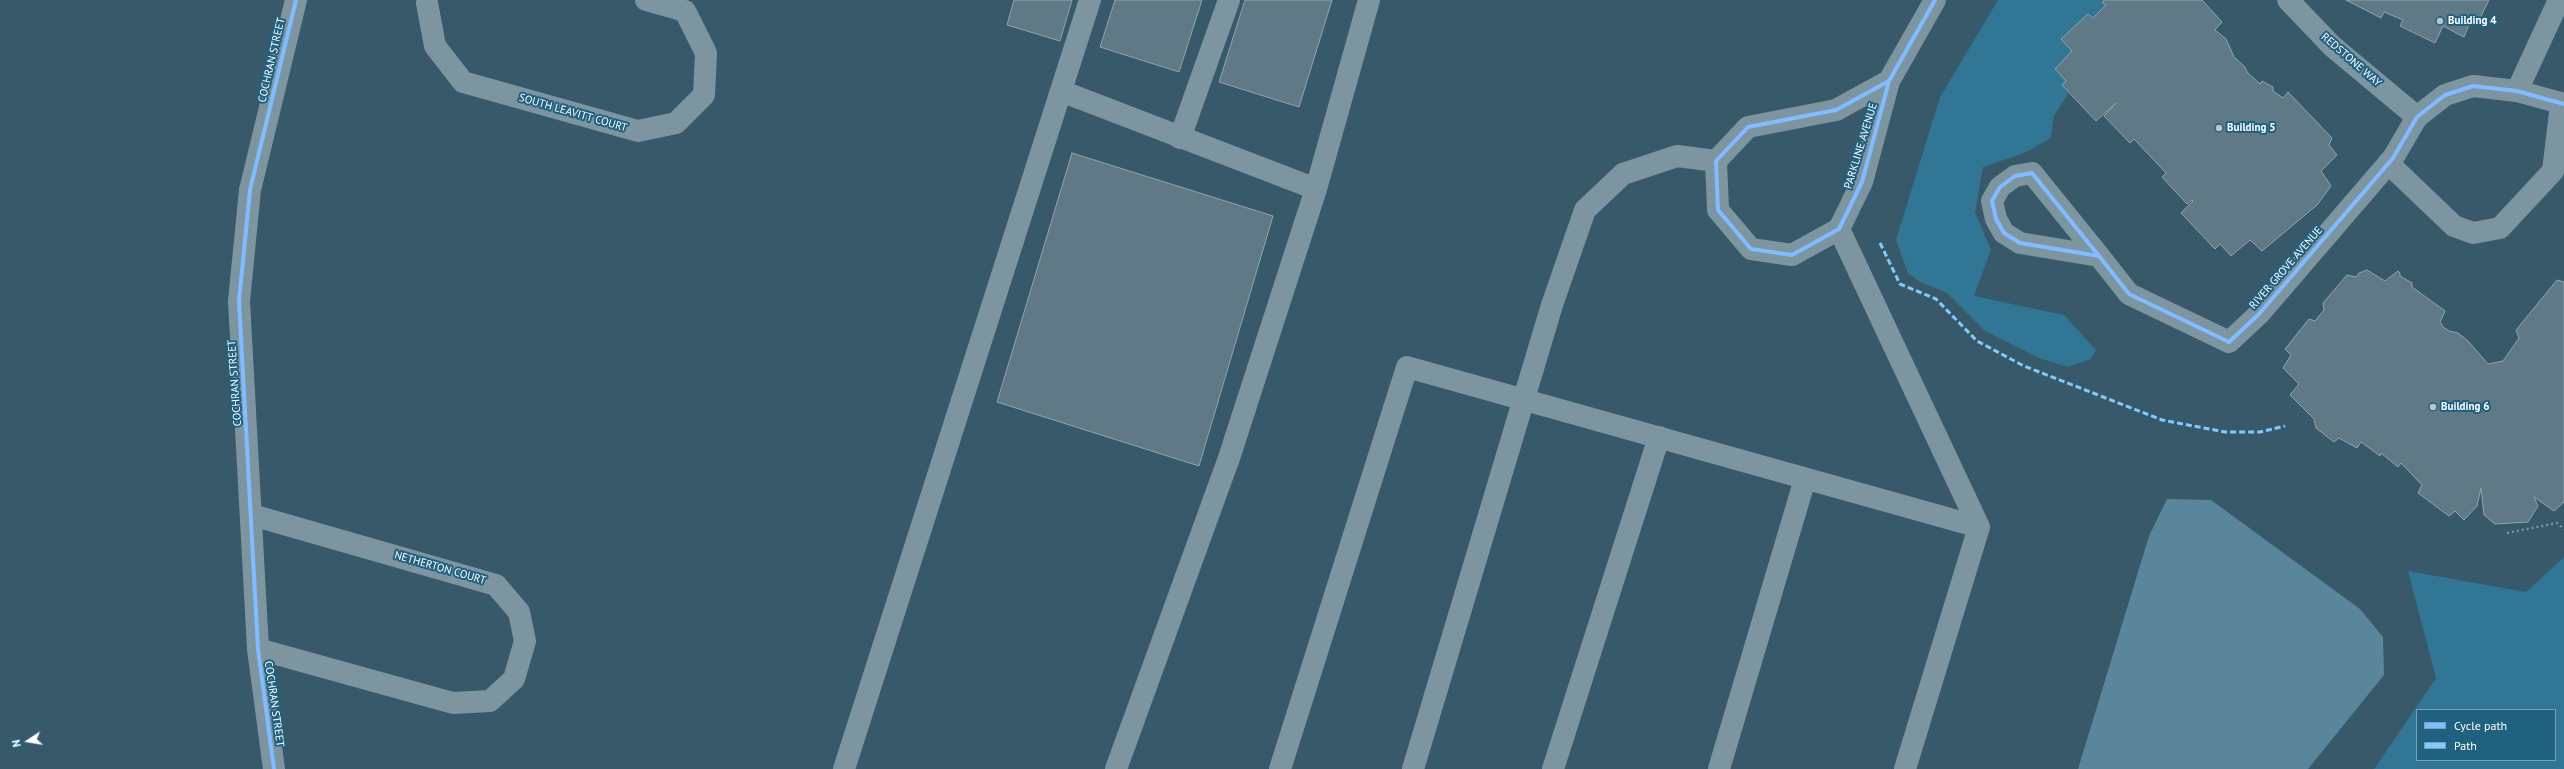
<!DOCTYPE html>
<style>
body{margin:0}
#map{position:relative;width:2564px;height:769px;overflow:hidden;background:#37596a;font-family:"PT Sans",sans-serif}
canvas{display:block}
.legend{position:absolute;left:2416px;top:709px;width:140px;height:52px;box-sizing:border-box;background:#216180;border:1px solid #7aa0b3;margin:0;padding:5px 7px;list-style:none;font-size:12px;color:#fff}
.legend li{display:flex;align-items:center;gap:8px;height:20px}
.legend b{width:20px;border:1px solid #7aa0b3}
.north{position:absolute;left:8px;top:721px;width:40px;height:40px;-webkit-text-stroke:3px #216180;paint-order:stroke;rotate:258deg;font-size:11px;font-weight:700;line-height:16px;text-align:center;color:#fff}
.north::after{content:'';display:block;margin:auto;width:14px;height:18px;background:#fff;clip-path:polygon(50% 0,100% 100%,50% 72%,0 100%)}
</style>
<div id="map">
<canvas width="2564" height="769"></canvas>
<ul class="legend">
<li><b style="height:5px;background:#80bcff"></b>Cycle path</li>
<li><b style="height:5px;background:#80caff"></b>Path</li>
</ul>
<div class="north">N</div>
</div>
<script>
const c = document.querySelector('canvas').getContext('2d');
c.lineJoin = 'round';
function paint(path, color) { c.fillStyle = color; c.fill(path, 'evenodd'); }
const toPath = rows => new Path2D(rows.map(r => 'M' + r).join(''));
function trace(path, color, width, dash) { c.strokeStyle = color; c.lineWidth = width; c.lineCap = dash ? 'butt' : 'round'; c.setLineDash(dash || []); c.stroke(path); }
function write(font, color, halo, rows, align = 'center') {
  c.font = font + ' "PT Sans",sans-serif'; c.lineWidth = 4; c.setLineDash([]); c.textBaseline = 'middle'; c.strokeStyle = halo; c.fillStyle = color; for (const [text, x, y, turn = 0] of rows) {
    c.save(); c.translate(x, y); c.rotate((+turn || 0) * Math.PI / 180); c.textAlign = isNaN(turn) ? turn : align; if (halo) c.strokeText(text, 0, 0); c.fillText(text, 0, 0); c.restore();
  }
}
const green = toPath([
 [1998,0,2100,0,2106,5,2093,18,2088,14,2061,39,2072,51,2055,69,2066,81,2062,85,2069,92,2054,116,2051,138,2024,153,1983,167,1975,212,1991,250,1974,296,2064,315,2096,350,2091,359,2068,367,2039,358,1985,331,1947,293,1920,282,1908,273,1896,240,1940,97],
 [2564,557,2564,769,2374,769,2436,678,2408,571,2526,592],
 [2417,710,2555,710,2555,760,2417,760]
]);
const water = toPath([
 [2167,499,2211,500,2360,609,2383,637,2384,675,2308,769,2078,769,2149,536]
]);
const building = toPath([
 [1014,0,1072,0,1060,41,1007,25,1014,0],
 [1115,0,1202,0,1179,72,1100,47,1115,0],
 [1245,0,1332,0,1299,107,1219,82,1245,0],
 [2104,0,2202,0,2222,22,2215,30,2226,39,2234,57,2245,67,2247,72,2260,84,2262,81,2273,87,2273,91,2283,98,2288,92,2332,138,2329,145,2337,155,2321,171,2331,186,2317,205,2262,251,2250,240,2231,256,2220,244,2215,249,2181,213,2193,201,2192,200,2187,204,2162,177,2166,173,2134,139,2130,143,2104,116,2116,103,2096,121,2062,85,2066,81,2055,69,2072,51,2061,39,2088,14,2093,18,2106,5,2102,2,2104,0],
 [2346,0,2489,0,2477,24,2470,22,2464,37,2443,26,2435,43,2400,26,2403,20,2384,12,2381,18,2346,0],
 [1072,153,1273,216,1199,466,997,402,1072,153],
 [2367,270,2385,281,2398,271,2400,273,2400,276,2412,283,2412,287,2445,311,2440,322,2443,327,2449,331,2458,333,2468,341,2488,364,2503,361,2519,338,2516,330,2557,280,2564,282,2564,502,2554,511,2534,497,2538,506,2528,522,2495,524,2484,515,2481,488,2477,506,2464,520,2455,511,2449,516,2418,493,2422,485,2401,463,2398,467,2381,453,2380,456,2361,442,2357,448,2339,438,2334,442,2316,428,2314,419,2290,395,2299,384,2283,368,2291,355,2285,349,2309,319,2315,321,2324,310,2323,303,2347,275,2356,277,2359,273,2367,270]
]);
const path = toPath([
 [2507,533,2557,523,2564,529]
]);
const minor = toPath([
 [2288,0,2332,46,2417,117],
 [427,3,435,46,463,82,638,131,676,123,704,95,706,53,685,11,646,0],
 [1889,81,1836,110,1748,127,1716,161,1718,210,1751,249,1792,255,1839,229,1862,182,1889,81,1935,0],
 [1061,91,1316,189],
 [2517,91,2559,0],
 [1180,138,1229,0],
 [2388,163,2454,226,2473,233,2500,228,2553,171,2561,104],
 [1839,229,1979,527,1905,769],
 [2099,256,2020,243,2004,233,1996,219,1992,201,2000,187,2015,176,2032,173,2099,256,2129,294,2229,342,2259,314,2393,158,2417,117,2445,95,2473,86,2517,91,2564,104],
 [252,515,496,585,519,612,525,641,514,679,490,701,453,703,258,649],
 [274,769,258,649,239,301,250,190,296,0],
 [844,769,1090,0],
 [1116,769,1229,458,1316,189,1369,0],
 [1280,769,1407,367,1979,527],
 [1413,769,1552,305,1585,210,1623,174,1677,156,1716,161],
 [1553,769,1659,437],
 [1719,769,1805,479]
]);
const quiet = toPath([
 [1880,243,1900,284,1936,299,1977,341,2024,366,2162,420,2225,432,2260,432,2285,426]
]);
const cycleway = toPath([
 [1889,81,1836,110,1748,127,1716,161,1718,210,1751,249,1792,255,1839,229,1862,182,1889,81,1935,0],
 [2099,256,2020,243,2004,233,1996,219,1992,201,2000,187,2015,176,2032,173,2099,256,2129,294,2229,342,2259,314,2393,158,2417,117,2445,95,2473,86,2517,91,2564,104],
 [274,769,258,649,239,301,250,190,296,0]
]);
const markers = [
 [2440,21,4,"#b9c5cb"],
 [2219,128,4,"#b9c5cb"],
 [2433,407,4,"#b9c5cb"]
];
const poiNames = [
 ["Building 4",2448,21],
 ["Building 5",2227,128],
 ["Building 6",2441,407]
];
const streetNames = [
 ["COCHRAN STREET",272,60,-77],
 ["REDSTONE WAY",2351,60,41],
 ["SOUTH LEAVITT COURT",573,113,16],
 ["PARKLINE AVENUE",1861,146,-73],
 ["RIVER GROVE AVENUE",2286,268,-49],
 ["COCHRAN STREET",235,383,-94],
 ["NETHERTON COURT",440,568,16],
 ["COCHRAN STREET",274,704,82]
];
paint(green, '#327695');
paint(water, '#5a869c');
paint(building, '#607986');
trace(building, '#90a5af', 1);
trace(path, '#7d95a1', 2.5, [2, 3]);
trace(minor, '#7d95a1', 22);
trace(quiet, '#80caff', 3, [6, 3]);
trace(cycleway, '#80bcff', 4);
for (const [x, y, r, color] of markers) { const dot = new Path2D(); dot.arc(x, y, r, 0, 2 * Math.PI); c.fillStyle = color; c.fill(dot); trace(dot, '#216180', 1.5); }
write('bold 11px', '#fff', '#216180', poiNames, 'left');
write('11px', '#fff', '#216180', streetNames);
</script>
